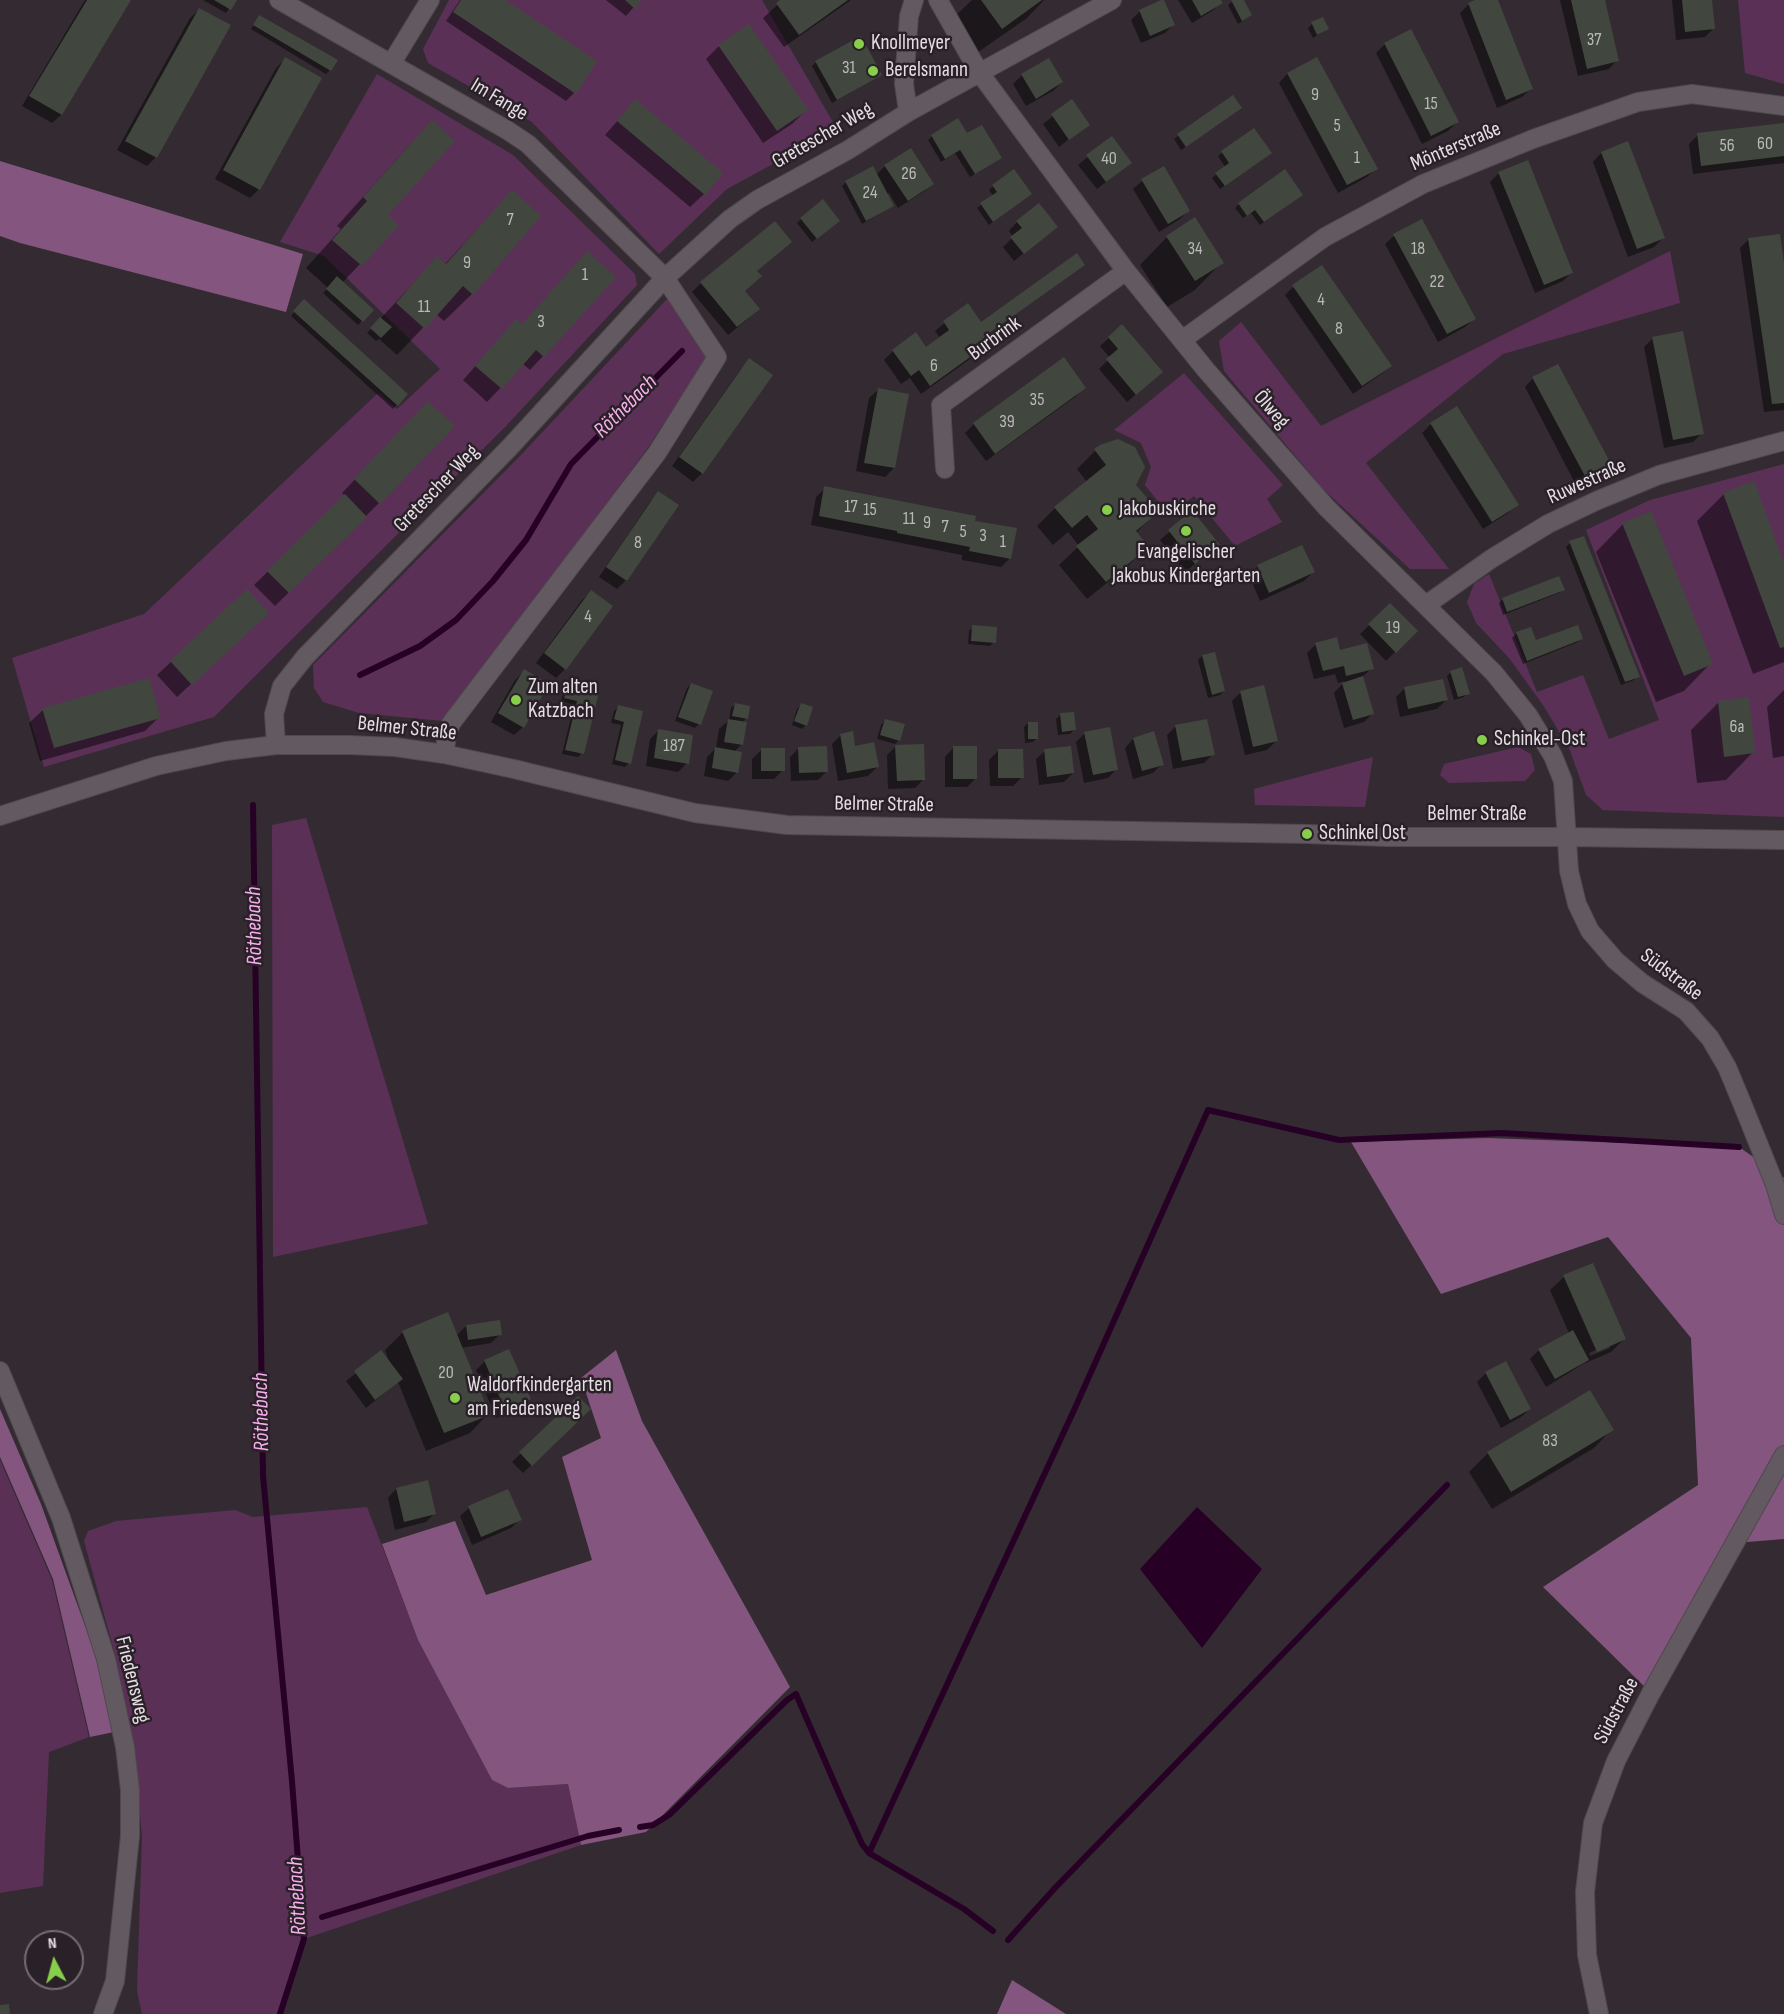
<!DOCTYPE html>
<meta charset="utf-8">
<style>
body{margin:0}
#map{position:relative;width:1784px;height:2014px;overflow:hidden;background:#342b32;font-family:"Sofia Sans Condensed",sans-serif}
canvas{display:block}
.north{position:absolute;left:24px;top:1930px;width:60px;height:60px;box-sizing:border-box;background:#2a2128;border:2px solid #746d73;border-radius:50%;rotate:354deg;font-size:16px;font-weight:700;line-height:24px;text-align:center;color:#e4dee3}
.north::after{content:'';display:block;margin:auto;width:21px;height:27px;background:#87cf4a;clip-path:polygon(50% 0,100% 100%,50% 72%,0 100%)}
</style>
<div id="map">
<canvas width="1784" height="2014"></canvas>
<div class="north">N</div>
</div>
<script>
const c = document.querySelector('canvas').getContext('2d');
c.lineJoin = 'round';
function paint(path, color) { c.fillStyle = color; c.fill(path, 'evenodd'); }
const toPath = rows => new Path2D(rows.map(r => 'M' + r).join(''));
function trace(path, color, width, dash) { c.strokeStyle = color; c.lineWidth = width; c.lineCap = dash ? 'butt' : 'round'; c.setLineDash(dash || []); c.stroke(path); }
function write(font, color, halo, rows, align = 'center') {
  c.font = font + ' "Sofia Sans Condensed",sans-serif'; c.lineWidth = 5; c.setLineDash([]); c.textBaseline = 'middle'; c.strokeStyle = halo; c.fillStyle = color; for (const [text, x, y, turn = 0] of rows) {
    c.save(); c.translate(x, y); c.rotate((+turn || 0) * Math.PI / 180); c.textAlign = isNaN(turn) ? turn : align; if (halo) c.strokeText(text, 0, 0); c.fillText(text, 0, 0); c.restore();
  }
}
const green = toPath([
 [449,0,762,0,837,129,727,189,659,254,532,122,428,63,423,49],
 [1738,0,1784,0,1784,84,1745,73],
 [377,74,513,155,635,274,637,285,506,426,214,717,44,767,12,658,144,614,378,393,397,409,440,369,324,256,280,242],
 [1670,251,1680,303,1503,354,1366,463,1449,569,1410,569,1323,489,1224,371,1219,341,1241,322,1321,426],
 [668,298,707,357,647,449,443,721,359,713,323,702,314,688,313,665,520,456],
 [1184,373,1283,485,1267,499,1282,522,1235,546,1194,496,1169,515,1145,485,1151,467,1141,443,1114,430],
 [1784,464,1784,817,1603,810,1586,795,1569,748,1543,705,1509,658,1476,623,1467,602,1474,584,1489,574,1537,692,1583,675,1609,739,1659,720,1586,530,1650,500],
 [1518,747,1531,754,1535,770,1525,781,1449,783,1440,775,1444,764],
 [1373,757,1365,807,1255,805,1254,789],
 [306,818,428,1224,273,1257,272,825],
 [0,1460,52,1580,89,1737,49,1752,43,1886,0,1893],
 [367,1507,418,1640,492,1780,508,1788,568,1784,581,1845,304,1939,278,2014,142,2014,137,1991,142,1837,134,1745,116,1658,84,1541,88,1531,116,1521,235,1510,253,1517]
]);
const forest = toPath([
 [0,161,303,254,286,312,20,243,0,236],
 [1488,1138,1739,1147,1784,1178,1784,1539,1735,1543,1651,1693,1543,1587,1698,1485,1691,1338,1608,1237,1441,1294,1351,1142],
 [616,1350,642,1421,790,1687,646,1832,581,1845,568,1784,508,1788,492,1780,418,1640,382,1544,455,1521,486,1595,592,1560,562,1457,601,1438,581,1378],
 [0,1409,41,1504,101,1670,114,1732,90,1737,53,1579,0,1457],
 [1012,1980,1066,2014,997,2014]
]);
const water = toPath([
 [1197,1507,1262,1569,1202,1648,1140,1569]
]);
const shadow = toPath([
 [85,0,129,0,61,115,52,123,22,106],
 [203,0,235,0,226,13],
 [460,0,503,0,574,93,566,101,446,21],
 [606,0,640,0,626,16],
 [783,0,851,0,784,47,763,18],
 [972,0,1044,0,1027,18,974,55,950,21],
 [1178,0,1219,0,1221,3,1212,11,1192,23],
 [1234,0,1242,0,1251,15,1238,24,1228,5],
 [1479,0,1497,0,1531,89,1522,97,1497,108,1460,13,1469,4],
 [1560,0,1603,0,1617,60,1609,69,1578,76],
 [1672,0,1711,0,1714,28,1705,37,1676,40],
 [199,10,229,26,156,157,147,166,117,150,190,18],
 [1140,11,1173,25,1165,33,1141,43,1131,20],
 [259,17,330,70,326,74,251,29],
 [1312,24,1327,29,1313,38,1308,28],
 [1385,44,1457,122,1448,131,1422,144,1376,53],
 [719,46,806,110,792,124,763,143,706,59],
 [285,59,259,189,250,198,215,179,276,68],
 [1316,59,1376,168,1367,177,1338,193,1279,83,1287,74],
 [816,62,881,75,832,103,812,66],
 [1022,75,1062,82,1053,91,1026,106,1013,84],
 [1232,97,1236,112,1181,150,1174,139],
 [635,101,704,194,690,207,605,135],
 [1072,101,1088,124,1059,147,1043,124],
 [432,122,386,215,397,225,342,283,372,310,358,325,323,293,328,288,306,268,341,229,337,226,405,150],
 [1784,125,1784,163,1693,174,1689,144,1698,135],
 [1253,130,1266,157,1220,189,1212,178,1225,167,1218,156],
 [967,135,1000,158,970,177,955,153,941,162,928,140,932,136],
 [1111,138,1130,163,1097,189,1078,165],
 [1601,153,1663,238,1654,247,1628,257,1593,162],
 [885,166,932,184,923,192,898,208,889,193,886,194,892,206,862,224,842,186,846,182,876,175],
 [1499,173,1571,273,1563,281,1535,293,1490,182],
 [1142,181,1188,211,1180,219,1159,232,1133,189],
 [993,186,1030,194,989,225,977,208,993,196,989,190],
 [512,192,539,216,472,294,444,321,436,314,397,355,379,339,376,341,367,333,437,258,444,265],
 [1297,199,1260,225,1251,213,1243,218,1235,208,1239,204],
 [801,219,834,224,812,242,797,223],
 [1195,220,1222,262,1195,290,1167,307,1140,265,1167,237],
 [1017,222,1056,227,1014,261,1003,247,1013,237,1009,231],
 [1394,236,1474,318,1465,327,1438,342,1385,244],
 [1749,239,1784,275,1784,410,1764,412,1740,248],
 [790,242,756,272,743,291,749,318,728,335,692,292,701,283],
 [1293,287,1390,366,1381,374,1353,394,1285,295],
 [304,301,406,394,393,409,291,316],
 [967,305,992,340,984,349,921,394,910,378,901,384,884,360,893,351,926,349,940,338,935,331],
 [516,321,543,356,530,370,523,364,487,402,463,380],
 [1109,338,1152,381,1127,402,1099,369,1110,358,1100,346],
 [1653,338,1702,433,1693,442,1664,448,1644,347],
 [750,360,702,473,693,482,672,466,741,369],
 [1533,378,1609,464,1600,473,1576,485,1525,387],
 [1084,388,1075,397,986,461,965,433,974,424],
 [878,390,894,468,885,477,856,471,869,398],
 [415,417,379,503,275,606,254,585,345,496,342,493],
 [1431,424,1517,505,1508,513,1483,529,1422,433],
 [1095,451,1135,485,1157,512,1136,533,1147,547,1129,565,1087,599,1059,565,1079,546,1068,532,1053,545,1037,526,1055,508,1087,482,1077,469],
 [825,488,973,522,1010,558,1001,567,962,560,962,555,811,525,816,497],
 [659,493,677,506,626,580,617,589,599,577,650,502],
 [1724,494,1784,567,1784,662,1753,674,1697,521],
 [1192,512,1209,553,1185,572,1160,540],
 [1623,524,1711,663,1684,691,1656,702,1596,552],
 [1570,543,1638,676,1634,680,1621,685,1566,547],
 [1258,566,1313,572,1304,581,1260,601,1249,575],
 [1563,590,1559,593,1503,615,1499,603,1503,599],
 [247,591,254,626,177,697,157,675],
 [591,592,565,669,556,678,536,663,582,600],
 [1390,605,1416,631,1386,661,1360,634],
 [973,627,994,642,990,646,968,644,969,631],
 [1530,629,1535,642,1582,638,1578,642,1523,664,1512,638,1516,634],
 [1316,644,1372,668,1362,677,1373,713,1364,722,1344,728,1334,693,1345,681,1338,683,1335,674,1314,679,1307,653],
 [1202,656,1224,691,1220,695,1208,698,1198,660],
 [524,671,523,727,514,735,491,722,515,680],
 [1451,672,1468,693,1464,697,1454,700,1447,676],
 [691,684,699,724,695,728,675,721,687,688],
 [568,686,597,693,582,753,578,757,562,754,574,705,561,701,564,690],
 [1404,689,1446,700,1437,709,1400,717,1396,697],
 [1784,690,1784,756,1773,758,1767,707],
 [1241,692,1276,741,1267,750,1245,755,1232,701],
 [1719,702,1753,752,1726,780,1697,783,1691,730],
 [735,705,746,718,742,723,742,744,734,752,737,772,728,781,704,776,707,757,716,748,719,729,729,720,731,708],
 [801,705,806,725,802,729,792,725,797,709],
 [618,707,642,712,629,763,625,767,612,764,621,725,611,723,614,711],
 [43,710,159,717,145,731,40,761,29,723],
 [1060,715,1074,730,1070,734,1058,735,1056,719],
 [885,721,899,740,895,744,877,739,881,725],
 [1028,723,1037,738,1033,742,1025,743,1024,727],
 [1176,726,1213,754,1204,763,1173,769,1167,735],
 [659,730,687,763,678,772,646,766,650,739],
 [1085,733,1116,770,1108,778,1084,783,1076,742],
 [841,735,877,767,868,776,838,781,832,744],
 [1133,739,1162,764,1153,773,1133,779,1125,748],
 [896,746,924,779,915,788,888,789,887,755],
 [799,748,827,771,818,780,791,781,790,757],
 [953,748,976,778,967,787,945,787,945,757],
 [761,750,783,770,774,779,752,779,752,759],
 [998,751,1022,777,1013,786,990,786,989,760],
 [1045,751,1073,773,1064,782,1039,785,1036,759],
 [1564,1277,1624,1339,1611,1352,1583,1364,1546,1387,1530,1359,1539,1350,1569,1333,1550,1290],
 [1610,1344,1610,1348,1590,1356,1589,1353],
 [466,1326,500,1334,491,1343,461,1348,488,1414,470,1433,426,1451,398,1382,366,1408,346,1381,381,1353,389,1362,385,1350,403,1332,456,1336],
 [508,1351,529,1398,520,1407,496,1418,476,1370,485,1361],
 [1506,1363,1530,1409,1521,1417,1501,1428,1477,1382,1486,1373],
 [1590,1392,1612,1429,1594,1448,1492,1509,1469,1472,1488,1453],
 [578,1398,589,1409,523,1473,512,1462],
 [396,1489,435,1513,426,1522,395,1530,388,1498],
 [469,1508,520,1519,511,1528,472,1545,460,1516]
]);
const stream = toPath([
 [360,675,420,646,456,620,493,581,526,540,571,464,682,351],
 [253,805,263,1476,292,1781,304,1939,280,2014],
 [640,1827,653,1825,669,1815,787,1700,796,1694,838,1791,862,1844,869,1853,1075,1408,1208,1110,1339,1140,1502,1133,1739,1147],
 [869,1853,964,1909,993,1931],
 [322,1917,588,1836,619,1830],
 [1008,1940,1055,1888,1447,1485]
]);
const building = toPath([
 [87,0,131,0,62,115,29,96],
 [214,0,237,0,231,10],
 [461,0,505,0,597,61,576,94,453,12],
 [625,0,642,0,635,9],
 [780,0,848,0,799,35,776,3],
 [981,0,1042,0,1002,29],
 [1161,0,1164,0,1175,25,1150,36,1139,10],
 [1192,0,1221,0,1223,3,1201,16],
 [1231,0,1244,0,1252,15,1242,21],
 [1475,0,1498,0,1533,89,1506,100,1468,3],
 [1571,0,1605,0,1619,61,1587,69],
 [1682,0,1712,0,1715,29,1685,32],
 [199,8,231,25,157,158,125,141],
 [259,15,338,60,331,71,253,25],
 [1323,17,1329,29,1317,35,1311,22],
 [749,24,808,110,777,131,718,45],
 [1411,29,1459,122,1431,136,1384,43],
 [861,36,882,75,837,100,815,61],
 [285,57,322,78,260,190,223,170],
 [1317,57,1378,169,1347,185,1287,73],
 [1049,58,1063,82,1036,99,1021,74],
 [1233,95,1242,108,1186,147,1177,134],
 [635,99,723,173,705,195,617,121],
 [1072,99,1090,125,1069,140,1051,114],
 [958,118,967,133,982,125,1002,158,975,174,960,150,945,159,931,135],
 [432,120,455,141,388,215,399,225,362,266,332,240,367,201,363,197],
 [1784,123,1784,156,1701,166,1697,133],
 [1254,128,1272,153,1225,186,1215,173,1229,163,1221,151],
 [1112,136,1132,163,1106,182,1086,155],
 [1628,141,1665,238,1637,249,1601,152],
 [911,148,934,184,908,201,884,165],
 [1528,160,1573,273,1544,285,1498,172],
 [873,166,894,206,866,221,845,181],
 [1164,166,1190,211,1168,224,1141,179],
 [1014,169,1032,194,993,222,980,203,997,192,992,185],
 [1285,169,1303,195,1264,222,1255,210,1247,216,1238,203],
 [512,190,541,216,473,295,463,286,425,329,396,303,437,256,446,264],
 [823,199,840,221,817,239,800,218],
 [1039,203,1058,227,1024,254,1010,237,1022,228,1016,221],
 [1195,217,1224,263,1195,281,1166,236],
 [1422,219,1476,319,1447,334,1393,234],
 [775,221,792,242,757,271,762,276,745,291,760,309,737,327,700,282],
 [1780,234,1784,263,1784,403,1772,404,1748,238],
 [587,251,616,277,544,357,536,350,502,389,475,366,516,319,522,324],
 [1077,253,1085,265,989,333,994,340,930,386,919,370,911,376,892,350,916,332,926,347,949,330,943,321,968,303,981,322],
 [1322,265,1392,366,1362,386,1292,285],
 [337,276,374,310,363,322,326,289],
 [304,299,408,394,398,406,293,311],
 [380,317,392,327,381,338,370,328],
 [1122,324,1163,372,1136,395,1106,359,1118,349,1108,337],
 [1683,331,1704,434,1673,440,1652,337],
 [1064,357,1086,388,995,454,973,423],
 [749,358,773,375,703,474,679,457],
 [1558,364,1611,464,1586,478,1532,377],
 [878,388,909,394,895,468,864,463],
 [428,401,455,426,380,504,354,479],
 [1457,406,1519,505,1492,522,1430,423],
 [1118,439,1135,447,1145,467,1136,485,1159,512,1136,531,1149,547,1106,582,1076,546,1098,529,1087,515,1072,528,1054,507,1106,465,1094,449,1100,445],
 [1754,481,1784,563,1784,647,1780,648,1723,493],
 [824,486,976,516,975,521,1017,528,1011,559,969,551,970,547,897,533,897,531,819,516],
 [658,491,679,505,627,581,606,567],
 [345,494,367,517,289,593,267,571],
 [1192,510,1220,545,1195,564,1168,530],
 [1651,511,1713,664,1684,676,1622,523],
 [1584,536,1640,677,1625,682,1569,541],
 [1302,545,1315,572,1269,593,1257,565],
 [1559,576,1565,590,1507,612,1502,598],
 [247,589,269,613,192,685,170,661],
 [591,590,613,606,566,670,544,653],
 [1390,603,1418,631,1396,653,1368,624],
 [972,625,997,627,996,643,971,641],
 [1578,625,1583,639,1527,661,1516,632,1531,627,1536,640],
 [1337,637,1340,650,1367,643,1374,669,1346,676,1344,666,1323,671,1315,643],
 [1215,652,1225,691,1212,695,1202,655],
 [1462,667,1470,694,1458,697,1450,671],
 [524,669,549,684,524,728,498,713],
 [1363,676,1374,714,1353,720,1342,683],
 [149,678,161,718,54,748,42,708],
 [1443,679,1448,700,1408,709,1404,687],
 [691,683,713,691,701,725,678,717],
 [568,685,599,692,584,754,565,750,577,701,564,698],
 [1264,685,1278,741,1253,747,1240,691],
 [1749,697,1755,753,1724,757,1718,701],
 [735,703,750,706,748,719,732,716],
 [801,703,813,707,807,726,794,721],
 [618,705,643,711,631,764,615,760,624,722,614,719],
 [1074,712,1076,730,1062,732,1060,713],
 [728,719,747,722,743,745,724,742],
 [885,719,905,724,900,741,880,735],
 [1207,719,1215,755,1182,761,1175,725],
 [1028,722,1038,722,1038,739,1028,739],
 [1110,727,1118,770,1093,775,1084,732],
 [658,729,693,735,689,764,654,758],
 [853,731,855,746,874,742,879,767,847,773,840,734],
 [1154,731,1164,765,1142,771,1133,738],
 [924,744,925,780,897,781,895,745],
 [827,746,828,772,799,773,798,747],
 [953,746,977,746,977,779,953,779],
 [1071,746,1074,773,1047,777,1044,749],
 [715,747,742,752,738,773,712,768],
 [761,748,785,748,785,771,761,771],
 [998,749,1023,749,1024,778,998,778],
 [1593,1263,1626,1339,1597,1352,1563,1275],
 [448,1312,490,1415,444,1433,402,1331],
 [500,1320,502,1335,468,1340,466,1325],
 [1573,1330,1589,1360,1555,1379,1538,1349],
 [509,1349,531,1399,505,1410,484,1360],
 [381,1350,403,1379,375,1400,354,1371],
 [1506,1361,1531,1409,1510,1420,1485,1372],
 [1590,1390,1614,1430,1511,1492,1487,1452],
 [578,1396,591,1409,532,1466,519,1452],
 [428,1480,436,1514,404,1522,396,1488],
 [508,1489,522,1520,481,1537,468,1506],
 [9,2004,10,2014,0,2014,0,2005]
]);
const minor = toPath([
 [279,0,507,130,528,144,665,278,717,357,657,453,452,722,448,730,444,754],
 [938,0,979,72,1126,271,1206,370,1326,507,1494,673,1528,715,1553,756,1563,781,1569,871,1577,904,1590,931,1615,960,1642,983,1686,1011,1710,1038,1727,1067,1744,1108,1775,1185,1784,1215],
 [391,64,430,0],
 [910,111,907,104,904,84,909,16,914,0],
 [1182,340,1325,237,1423,184,1533,139,1638,102,1692,94,1784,106],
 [945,469,941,405,1126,271],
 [1426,605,1491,559,1548,524,1596,501,1659,475,1784,441],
 [276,745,274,714,282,686,305,657,510,447,665,278,730,219,757,200,848,150,910,111,1112,0],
 [0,816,156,766,226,751,276,745,349,745,395,747,444,754,514,769,695,813,787,825,1307,834,1386,837,1566,837,1784,840],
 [0,1371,61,1518,106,1659,125,1747,130,1790,130,1836,115,1981,103,2014],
 [1599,2014,1587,1955,1585,1892,1593,1823,1616,1761,1651,1693,1784,1455]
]);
const markers = [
 [859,44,6,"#87cf4a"],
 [873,71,6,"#87cf4a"],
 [1107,510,6,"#87cf4a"],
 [1186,531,6,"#87cf4a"],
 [516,700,6,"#87cf4a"],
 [1482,740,6,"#87cf4a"],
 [1307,834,6,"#87cf4a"],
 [455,1398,6,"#87cf4a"]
];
const numberNames = [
 ["37",1594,40],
 ["31",849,68],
 ["9",1315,95],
 ["15",1431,104],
 ["5",1337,126],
 ["60",1765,144],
 ["56",1727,146],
 ["1",1357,158],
 ["40",1109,159],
 ["26",909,174],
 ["24",870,193],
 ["7",510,220],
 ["34",1195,249],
 ["18",1418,249],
 ["9",467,263],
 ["1",585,275],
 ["22",1437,282],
 ["4",1321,300],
 ["11",424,307],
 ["3",541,322],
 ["8",1339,329],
 ["6",934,366],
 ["35",1037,400],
 ["39",1007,422],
 ["17",851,507],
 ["15",870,510],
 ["11",909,519],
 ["9",927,523],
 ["7",945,527],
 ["5",963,532],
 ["3",983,536],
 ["1",1003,542],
 ["8",638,543],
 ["4",588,617],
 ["19",1393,628],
 ["6a",1737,727],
 ["187",674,746],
 ["20",446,1373],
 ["83",1550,1441]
];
const poiNames = [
 ["Knollmeyer",871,44],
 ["Berelsmann",885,71],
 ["Jakobuskirche",1119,510],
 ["Evangelischer",1186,553,"center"],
 ["Jakobus Kindergarten",1186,577,"center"],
 ["Zum alten",528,688],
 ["Katzbach",528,712],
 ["Schinkel-Ost",1494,740],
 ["Schinkel Ost",1319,834],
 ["Waldorfkindergarten",467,1386],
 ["am Friedensweg",467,1410]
];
const streetNames = [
 ["Im Fange",499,100,31],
 ["Gretescher Weg",823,136,-30],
 ["Mönterstraße",1456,147,-23],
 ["Burbrink",995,339,-36],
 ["Ölweg",1271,410,49],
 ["Ruwestraße",1587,482,-24],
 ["Gretescher Weg",437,489,-46],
 ["Belmer Straße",407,729,6],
 ["Belmer Straße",884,805,1],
 ["Belmer Straße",1477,815],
 ["Südstraße",1671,975,37],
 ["Friedensweg",132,1680,76],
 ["Südstraße",1617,1711,-62]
];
const waterNames = [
 ["Röthebach",626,407,-45],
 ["Röthebach",255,926,-91],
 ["Röthebach",262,1412,-91],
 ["Röthebach",298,1896,-93]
];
paint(green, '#5b3056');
paint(forest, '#84557e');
paint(water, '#270025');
paint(shadow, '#0007');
trace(stream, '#270025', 6);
paint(building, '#41473e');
trace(minor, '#4f484e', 20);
trace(minor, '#635961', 18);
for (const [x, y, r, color] of markers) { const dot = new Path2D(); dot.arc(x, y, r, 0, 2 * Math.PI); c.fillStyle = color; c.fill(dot); trace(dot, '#2a2128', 2); }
write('18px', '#bbb8ba', null, numberNames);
write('21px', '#e4dee3', '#2a2128', poiNames, 'left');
write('21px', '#e4dee3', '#2a2128', streetNames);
write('italic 22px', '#f6aeed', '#2a2128', waterNames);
</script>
